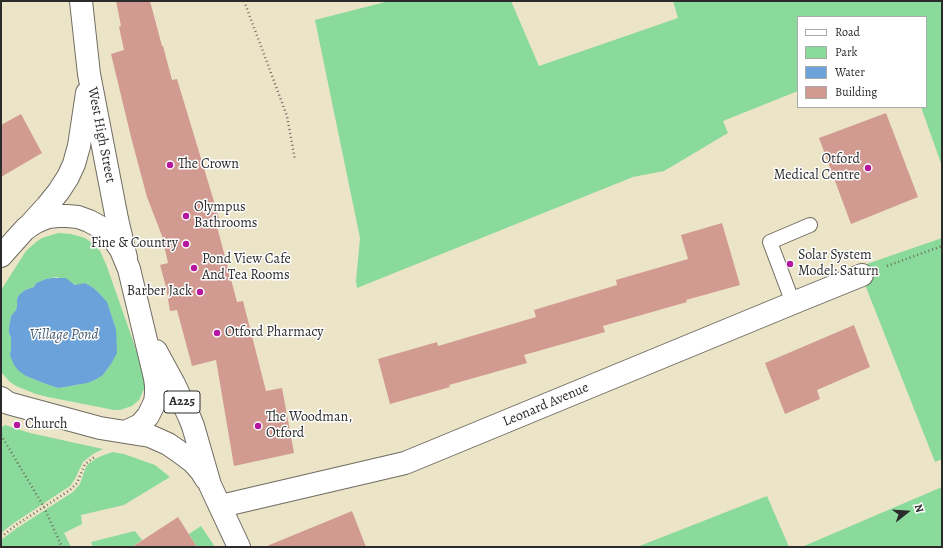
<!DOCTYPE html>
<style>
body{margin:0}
#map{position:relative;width:943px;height:548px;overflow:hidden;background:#ece4c7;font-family:Alegreya,serif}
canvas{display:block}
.frame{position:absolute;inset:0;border:2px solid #2b2b2b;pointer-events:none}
.legend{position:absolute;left:797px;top:16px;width:130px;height:92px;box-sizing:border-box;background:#fff;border:1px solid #aaa;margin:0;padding:5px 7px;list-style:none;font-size:12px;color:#2b2b2b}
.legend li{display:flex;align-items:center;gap:8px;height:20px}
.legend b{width:20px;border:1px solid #aaa}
.north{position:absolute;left:887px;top:492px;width:40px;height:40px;-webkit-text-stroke:3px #fff;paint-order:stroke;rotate:73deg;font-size:11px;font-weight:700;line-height:16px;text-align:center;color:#2b2b2b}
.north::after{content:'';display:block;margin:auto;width:14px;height:18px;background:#2b2b2b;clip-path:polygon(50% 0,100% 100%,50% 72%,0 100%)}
</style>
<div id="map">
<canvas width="943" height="548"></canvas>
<div class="frame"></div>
<ul class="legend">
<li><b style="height:5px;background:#fff"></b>Road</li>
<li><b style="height:11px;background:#89da9b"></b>Park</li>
<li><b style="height:11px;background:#6aa2d9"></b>Water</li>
<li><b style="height:11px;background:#d29b92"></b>Building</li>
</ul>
<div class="north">N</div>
</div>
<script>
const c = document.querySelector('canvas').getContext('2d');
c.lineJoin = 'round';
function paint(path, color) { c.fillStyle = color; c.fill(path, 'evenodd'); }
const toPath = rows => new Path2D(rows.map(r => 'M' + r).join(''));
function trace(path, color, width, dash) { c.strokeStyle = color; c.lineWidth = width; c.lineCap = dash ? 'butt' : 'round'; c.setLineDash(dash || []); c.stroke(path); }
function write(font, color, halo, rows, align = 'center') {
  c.font = font + ' Alegreya,serif'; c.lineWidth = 3; c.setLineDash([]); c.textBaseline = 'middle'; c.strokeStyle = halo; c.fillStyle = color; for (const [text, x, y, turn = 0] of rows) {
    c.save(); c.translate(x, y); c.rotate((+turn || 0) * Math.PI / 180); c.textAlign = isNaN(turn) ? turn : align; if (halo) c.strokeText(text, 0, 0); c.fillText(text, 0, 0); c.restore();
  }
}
const green = toPath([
 [389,1,511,1,539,66,678,18,673,1,942,1,942,166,921,107,926,107,926,17,798,17,798,91,723,121,728,133,664,171,633,177,357,288,356,281,360,238,315,20],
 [58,233,71,234,85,238,96,246,100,251,106,264,144,372,145,384,144,389,139,400,132,406,120,410,114,410,48,397,36,394,16,386,9,381,1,372,1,290,26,251,36,242,42,238],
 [57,277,76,285,85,283,92,287,97,291,107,303,116,329,111,364,103,375,95,380,77,385,58,388,46,384,26,376,10,354,11,349,11,338,9,333,9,328,11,316,16,310,17,306,17,299,25,290,34,287,36,283,46,279],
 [942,238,942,459,935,462,858,267],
 [5,425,30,433,103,449,93,454,83,462,75,479,70,486,14,523,1,533,1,428],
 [113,452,124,454,155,465,170,477,124,505,81,515,82,524,64,533,71,547,1,547,1,540,17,528,73,492,80,484,85,469,88,464,97,458,104,455],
 [942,487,942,547,805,547,804,546],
 [767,496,789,547,637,547],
 [201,526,215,547,197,547,189,534],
 [135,531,142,540,132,547,93,547,91,542]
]);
const water = toPath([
 [52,278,66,278,72,283,75,285,85,283,92,287,97,291,107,302,116,329,117,353,111,364,103,375,95,380,87,383,65,387,58,388,46,384,26,376,19,371,14,365,11,358,10,354,11,349,11,338,9,333,9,328,11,316,16,310,17,306,17,299,19,295,25,290,34,287,36,283,46,279]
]);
const building = toPath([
 [116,1,150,1,162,46,163,46,172,80,177,79,219,218,215,219,237,302,243,301,266,391,282,388,294,453,234,466,216,360,192,366,177,310,170,311,166,287,160,265,168,263,162,236,147,197,132,141,111,54,124,50,119,27,121,26],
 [886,113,918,197,851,224,819,138],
 [21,114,42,153,1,177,1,125],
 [722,223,740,285,686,300,687,302,603,326,605,332,524,355,527,363,449,385,450,387,390,404,378,359,437,342,438,346,536,317,534,310,617,285,616,280,688,259,681,235],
 [854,325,870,367,817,390,820,399,785,414,765,363],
 [352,511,366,547,267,547,267,546],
 [178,517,197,547,132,547]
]);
const path = toPath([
 [244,1,287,116,295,160],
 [887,266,942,246],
 [1,435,44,507,62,547],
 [1,537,16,525,70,490,77,483,85,464,96,456]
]);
const service = toPath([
 [793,303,770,242,810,225]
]);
const minor = toPath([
 [221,506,405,463,793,303,862,275]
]);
const tertiary = toPath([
 [81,1,89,74,117,219,126,258],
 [27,228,47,206,59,191,68,177,74,164,79,146,87,93]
]);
const primary = toPath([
 [1,256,26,228,38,221,48,217,58,216,67,216,78,217,89,221,102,228,113,238,121,250,129,269,155,378,156,386,156,394,155,402,148,416,140,425,125,432],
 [156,351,174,384,189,416,193,426,210,485,239,547],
 [1,398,8,403,15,405,100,428,150,436,168,444,181,453,193,462,201,471,206,479]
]);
const markers = [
 [170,165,4,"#b5179e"],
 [868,168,4,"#b5179e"],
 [186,216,4,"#b5179e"],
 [186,244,4,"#b5179e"],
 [790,264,4,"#b5179e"],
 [194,268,4,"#b5179e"],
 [200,292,4,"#b5179e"],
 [217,333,4,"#b5179e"],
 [17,425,4,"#b5179e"],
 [258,426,4,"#b5179e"]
];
const shields = [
 [182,402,36]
];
const shieldNames = [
 ["A225",182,402]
];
const streetNames = [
 ["West High Street",101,135,79],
 ["Leonard Avenue",546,405,-23]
];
const poiNames = [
 ["Otford",860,160,"right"],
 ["Medical Centre",860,176,"right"],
 ["The Crown",178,165],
 ["Olympus",194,208],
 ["Bathrooms",194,224],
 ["Fine & Country",178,244,"right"],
 ["Solar System",798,256],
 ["Model: Saturn",798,272],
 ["Pond View Cafe",202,260],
 ["And Tea Rooms",202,276],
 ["Barber Jack",192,292,"right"],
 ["Otford Pharmacy",225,333],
 ["The Woodman,",266,418],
 ["Otford",266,434],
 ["Church",25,425]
];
const waterNames = [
 ["Village Pond",64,335]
];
paint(green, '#89da9b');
paint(water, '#6aa2d9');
paint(building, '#d29b92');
trace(service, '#6f6c62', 16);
trace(minor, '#6f6c62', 24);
trace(tertiary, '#6f6c62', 24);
trace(primary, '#6f6c62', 24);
trace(path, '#6f6c62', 2.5, [1, 3]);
trace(service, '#fff', 14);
trace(minor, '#fff', 22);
trace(tertiary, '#fff', 22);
trace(primary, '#fff', 22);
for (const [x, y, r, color] of markers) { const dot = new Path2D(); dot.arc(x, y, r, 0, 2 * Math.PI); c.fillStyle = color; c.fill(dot); trace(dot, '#fff', 1.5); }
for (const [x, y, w] of shields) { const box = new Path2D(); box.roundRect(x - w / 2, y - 11, w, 22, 3); c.fillStyle = '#fff'; c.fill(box); trace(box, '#2b2b2b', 1); }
write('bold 13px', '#2b2b2b', null, shieldNames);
write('14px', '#2b2b2b', '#fff', streetNames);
write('14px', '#2b2b2b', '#fff', poiNames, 'left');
write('italic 15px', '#445b71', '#fff', waterNames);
</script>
